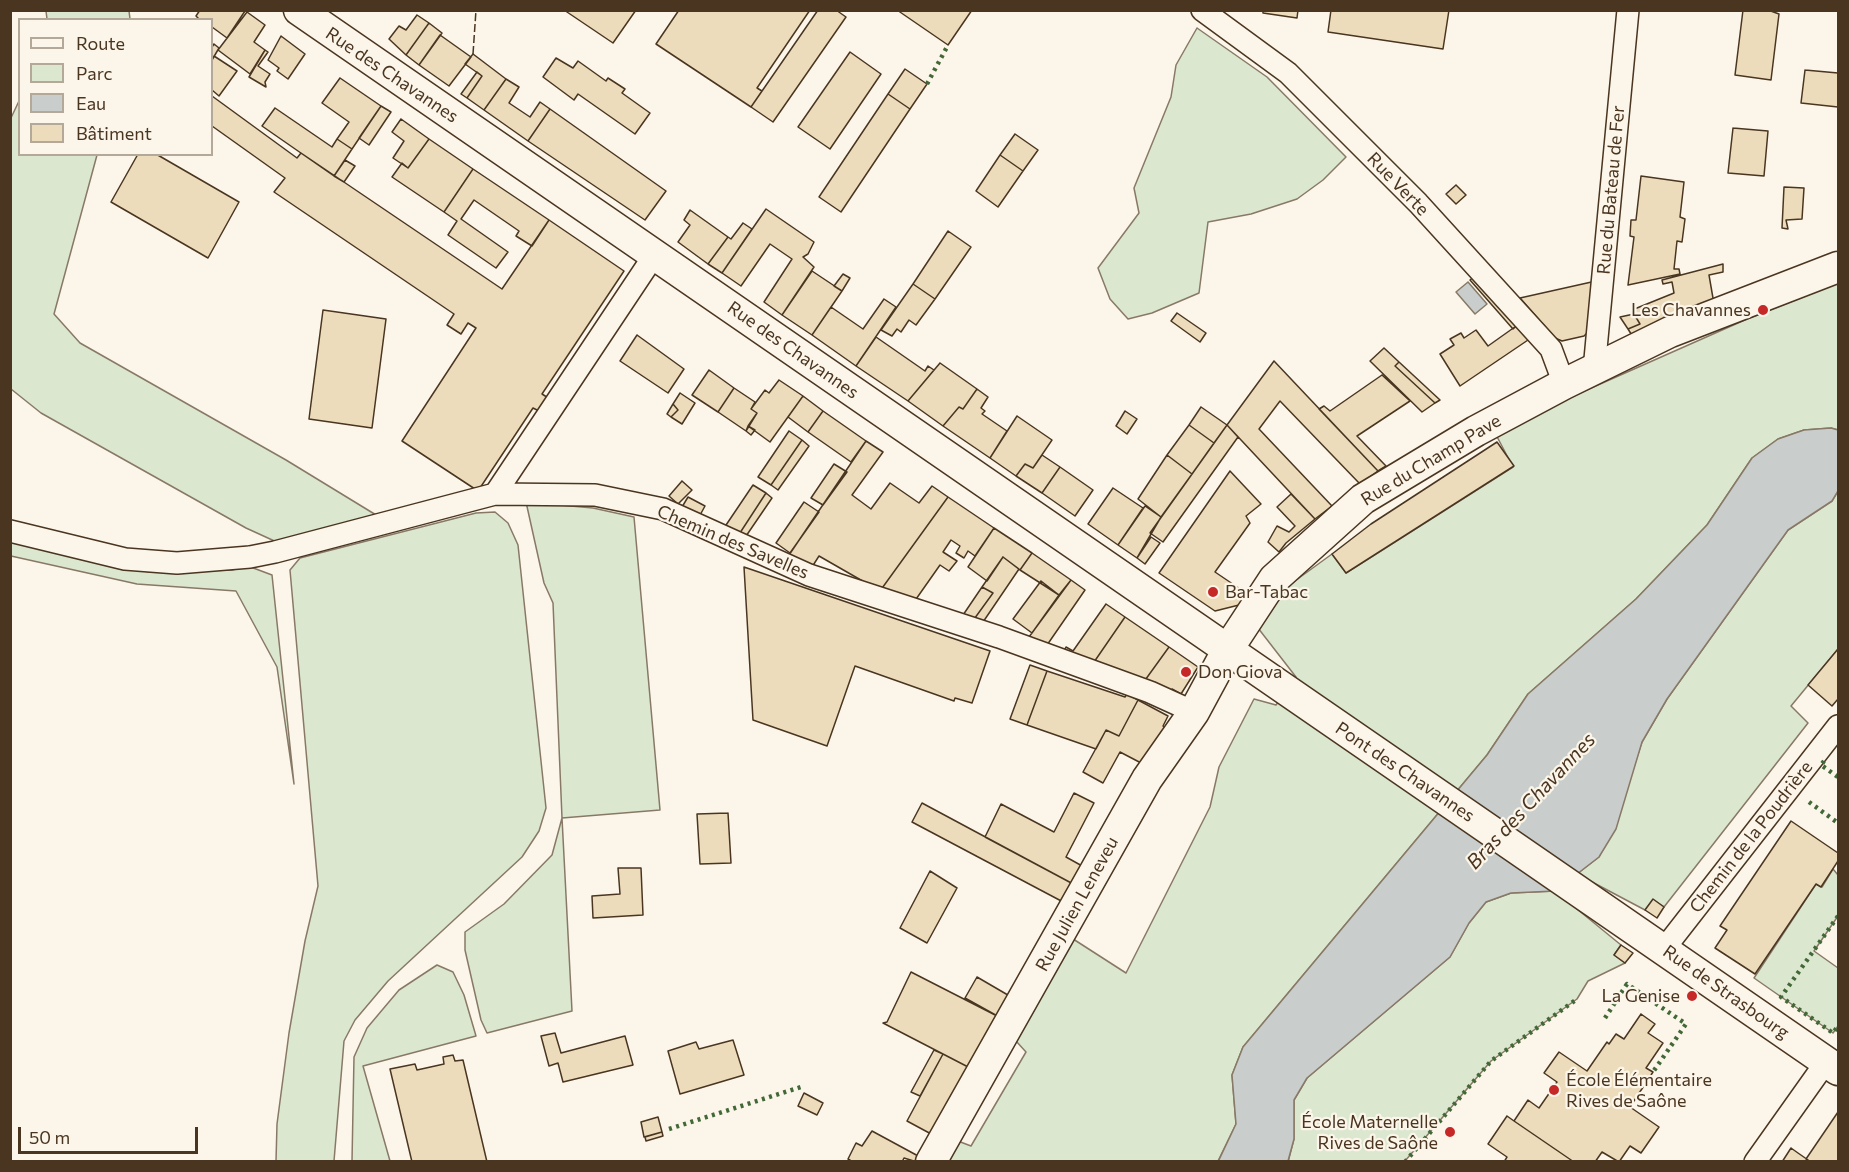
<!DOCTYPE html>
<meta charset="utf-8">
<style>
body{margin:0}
#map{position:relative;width:1849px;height:1172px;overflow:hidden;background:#fbf6e9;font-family:Commissioner,sans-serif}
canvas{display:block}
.frame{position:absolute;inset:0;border:12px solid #4a3520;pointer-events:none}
.legend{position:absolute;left:18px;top:18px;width:195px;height:138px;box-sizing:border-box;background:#fbf6e9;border:2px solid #b4a999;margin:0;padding:8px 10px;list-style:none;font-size:18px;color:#4a3520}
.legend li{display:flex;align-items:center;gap:12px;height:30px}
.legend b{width:30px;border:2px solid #b4a999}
.scale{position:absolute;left:18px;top:1127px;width:180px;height:27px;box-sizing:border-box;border:3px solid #4a3520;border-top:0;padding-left:8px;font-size:18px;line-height:21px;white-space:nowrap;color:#4a3520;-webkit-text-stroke:4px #fbf6e9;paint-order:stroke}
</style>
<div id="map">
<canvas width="1849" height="1172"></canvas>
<div class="frame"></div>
<ul class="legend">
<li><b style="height:8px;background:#fbf6e9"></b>Route</li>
<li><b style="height:16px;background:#dce7d0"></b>Parc</li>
<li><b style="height:16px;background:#c9cecd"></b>Eau</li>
<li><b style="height:16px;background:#ecdcbc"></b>Bâtiment</li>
</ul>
<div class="scale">50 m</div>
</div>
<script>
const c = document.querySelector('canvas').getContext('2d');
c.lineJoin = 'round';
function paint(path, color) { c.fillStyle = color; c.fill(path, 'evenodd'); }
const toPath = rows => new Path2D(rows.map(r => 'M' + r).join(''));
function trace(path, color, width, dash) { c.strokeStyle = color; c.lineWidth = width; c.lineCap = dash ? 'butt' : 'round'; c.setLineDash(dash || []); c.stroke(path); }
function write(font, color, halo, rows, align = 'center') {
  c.font = font + ' Commissioner,sans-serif'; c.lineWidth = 4.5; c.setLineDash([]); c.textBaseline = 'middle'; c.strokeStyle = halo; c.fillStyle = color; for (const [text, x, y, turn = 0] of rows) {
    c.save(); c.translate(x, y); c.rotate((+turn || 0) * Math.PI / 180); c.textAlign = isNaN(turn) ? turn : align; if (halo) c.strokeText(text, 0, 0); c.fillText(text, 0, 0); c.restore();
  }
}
const green = toPath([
 [46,11,129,11,130,19,47,19,46,11],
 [1197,28,1267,77,1346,157,1323,180,1297,199,1251,214,1208,222,1199,293,1152,313,1128,319,1110,299,1098,268,1139,213,1134,188,1171,97,1176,65,1197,28],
 [19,101,20,154,97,155,54,314,80,343,286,460,381,518,281,544,246,528,41,413,11,389,10,120,19,101],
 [1838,283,1838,430,1831,428,1804,430,1778,439,1752,458,1707,525,1636,599,1528,694,1487,755,1243,1047,1232,1075,1236,1124,1218,1161,936,1162,950,1138,971,1146,1026,1052,1016,1041,1070,937,1126,973,1210,807,1219,767,1254,699,1276,705,1296,677,1258,628,1288,586,1332,554,1346,573,1513,467,1494,431,1747,319,1838,283],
 [1838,491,1838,649,1791,706,1808,723,1664,907,1653,900,1645,910,1577,874,1599,857,1629,782,1642,742,1667,699,1788,530,1832,501,1838,491],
 [526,502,593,508,634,517,660,810,562,818,572,1011,487,1033,481,1020,465,950,465,932,504,904,552,855,562,818,553,603,544,583,526,502],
 [495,512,508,523,518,545,546,808,539,831,522,857,388,981,355,1020,344,1041,334,1161,276,1161,277,1124,289,1033,305,941,318,886,290,570,300,558,476,513,495,512],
 [11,542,149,572,232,570,248,566,272,575,294,784,277,667,236,591,137,584,11,556,11,542],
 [1833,869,1838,875,1838,916,1814,951,1838,968,1838,1026,1833,1033,1754,978,1816,884,1822,887,1833,869],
 [1555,891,1621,945,1614,955,1625,963,1588,981,1577,999,1491,1061,1405,1161,1288,1162,1294,1139,1294,1100,1307,1078,1450,957,1469,923,1486,902,1511,893,1555,891],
 [437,965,453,972,464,995,476,1036,363,1066,390,1161,352,1161,354,1057,367,1028,399,990,437,965]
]);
const water = toPath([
 [1468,282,1487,304,1475,314,1456,292,1468,282],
 [1831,428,1838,430,1838,491,1832,501,1788,530,1667,699,1642,742,1616,829,1599,857,1555,891,1511,893,1486,902,1469,923,1450,957,1307,1078,1294,1100,1294,1139,1288,1161,1218,1162,1236,1124,1232,1075,1243,1047,1487,755,1528,694,1636,599,1707,525,1752,458,1778,439,1804,430,1831,428]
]);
const building = toPath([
 [200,10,244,10,245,11,227,38,212,27,212,20,200,20,196,16,200,10],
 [564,10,636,10,613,43,564,10],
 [679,10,810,10,757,88,762,91,751,107,656,44,679,10],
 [818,10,836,10,846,17,773,122,751,107,818,10],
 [897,10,972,10,948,45,897,10],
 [1263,10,1298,10,1297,18,1263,13,1263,10],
 [1331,10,1449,10,1443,49,1328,32,1331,10],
 [1743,10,1768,10,1779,14,1771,80,1735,75,1743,10],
 [247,12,265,25,254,42,265,50,250,74,218,50,247,12],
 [417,15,429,23,406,55,389,39,399,26,406,30,417,15],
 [429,23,442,33,419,65,406,55,429,23],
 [440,35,471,57,449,86,419,65,440,35],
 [281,36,305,54,288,79,277,71,279,68,268,60,281,36],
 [214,44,219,48,212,60,212,47,214,44],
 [265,50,268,52,258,66,270,74,265,82,266,87,249,77,265,50],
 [850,52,881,74,830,149,798,127,850,52],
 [473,54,506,79,484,110,467,98,482,76,465,64,473,54],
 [214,56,237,71,219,96,212,90,212,60,214,56],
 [556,58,573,68,578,61,606,81,608,78,625,89,622,93,650,113,635,134,578,94,574,100,543,77,556,58],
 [905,69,927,84,910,109,888,94,905,69],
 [1805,70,1838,73,1838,107,1801,103,1805,70],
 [477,72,482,76,467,98,461,94,477,72],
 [340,78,381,106,352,149,337,139,349,122,322,103,340,78],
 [506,79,519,87,509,103,530,117,540,102,550,109,528,141,484,110,506,79],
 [888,94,910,109,841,212,819,197,888,94],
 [212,96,297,158,301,153,502,289,549,220,624,271,542,394,550,399,541,412,533,408,478,491,402,441,476,328,468,323,461,334,447,325,454,314,274,192,285,178,212,126,212,96],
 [381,106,391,112,369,145,359,138,381,106],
 [275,108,332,147,337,139,352,149,334,176,262,126,275,108],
 [550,109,666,191,645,220,528,141,550,109],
 [401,119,429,139,408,168,393,158,404,141,392,132,401,119],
 [1733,128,1768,131,1764,176,1728,173,1733,128],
 [1015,134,1038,150,1023,171,1000,155,1015,134],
 [429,139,473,169,444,212,392,177,402,163,408,168,429,139],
 [138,154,156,154,239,202,208,258,111,202,138,154],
 [1000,155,1023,171,998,207,976,191,1000,155],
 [345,160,355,166,344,182,334,176,345,160],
 [473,169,549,220,532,246,516,236,519,231,474,200,461,219,508,252,496,268,448,235,457,221,444,212,473,169],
 [1641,176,1684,182,1680,217,1685,219,1682,242,1677,241,1674,269,1679,269,1680,274,1628,285,1634,237,1630,236,1631,220,1636,220,1641,176],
 [1456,185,1466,195,1456,204,1446,194,1456,185],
 [1784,187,1804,188,1802,219,1786,220,1788,229,1782,228,1784,187],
 [766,209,814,242,808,254,803,257,814,267,782,315,764,302,792,259,770,244,741,286,722,273,766,209],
 [690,210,728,237,708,264,678,242,690,225,684,220,690,210],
 [743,223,752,229,722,273,708,264,728,237,731,239,743,223],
 [948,231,971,247,935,299,913,284,948,231],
 [1723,264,1723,272,1709,275,1714,304,1633,337,1628,329,1640,324,1632,310,1674,293,1672,282,1663,284,1662,280,1723,264],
 [812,271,842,291,812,335,782,315,812,271],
 [843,274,850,278,842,291,834,286,843,274],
 [1475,276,1519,324,1513,329,1470,280,1475,276],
 [1596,281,1588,332,1584,336,1562,341,1555,338,1520,298,1596,281],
 [913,284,935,299,916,325,909,320,901,332,897,329,892,336,881,330,913,284],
 [884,299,896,307,856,366,812,335,831,307,863,329,884,299],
 [323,310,386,319,372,428,309,419,323,310],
 [1177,313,1206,333,1200,342,1171,321,1177,313],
 [1634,314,1640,324,1628,329,1620,317,1634,314],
 [1519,324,1531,338,1460,386,1440,354,1454,345,1450,339,1461,333,1464,338,1476,330,1488,346,1519,324],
 [637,335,684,369,668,393,620,361,637,335],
 [876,337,925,371,928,366,934,370,908,401,856,366,876,337],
 [1384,348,1399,362,1395,366,1435,403,1422,412,1370,361,1384,348],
 [1274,361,1378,471,1360,484,1280,401,1259,429,1332,506,1315,519,1227,425,1274,361],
 [1399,362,1440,400,1435,403,1395,366,1399,362],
 [940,363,977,389,963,409,959,407,943,426,908,401,940,363],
 [709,370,734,388,718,412,692,395,709,370],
 [1382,375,1410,401,1357,436,1386,466,1378,471,1319,409,1324,406,1330,411,1382,375],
 [779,380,803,396,770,442,748,426,757,413,751,409,765,390,769,393,779,380],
 [734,388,755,402,751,409,757,413,746,431,718,412,734,388],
 [977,389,988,397,981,408,985,411,982,414,1007,431,990,458,943,426,959,407,963,409,977,389],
 [680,393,695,403,682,424,671,417,678,410,673,404,680,393],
 [803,396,823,411,808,432,788,417,803,396],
 [673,404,678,410,671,417,667,414,673,404],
 [1201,407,1227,425,1214,443,1189,425,1201,407],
 [823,411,866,441,851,462,808,432,823,411],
 [1125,411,1137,419,1127,434,1116,426,1125,411],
 [1017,416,1052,440,1033,468,1025,464,1016,476,990,458,1017,416],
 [1189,425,1214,443,1192,474,1167,455,1189,425],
 [1227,425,1238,437,1163,542,1150,533,1227,425],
 [748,426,755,430,751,435,746,431,748,426],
 [789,431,802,440,771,485,758,477,789,431],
 [802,440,809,446,778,490,771,485,802,440],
 [866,441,883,452,852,495,871,509,890,483,919,503,932,486,948,497,880,591,819,556,812,567,787,558,866,441],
 [1497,442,1514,466,1346,573,1332,554,1371,524,1497,442],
 [1042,455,1060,467,1042,493,1016,476,1025,464,1033,468,1042,455],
 [1167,455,1192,474,1161,517,1138,499,1167,455],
 [834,464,847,472,823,505,811,498,834,464],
 [1060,467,1093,490,1075,516,1042,493,1060,467],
 [1230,471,1261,504,1246,516,1250,523,1215,572,1249,595,1243,604,1215,611,1159,573,1230,471],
 [682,481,692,490,678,504,669,496,682,481],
 [753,485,766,493,736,539,722,531,753,485],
 [1113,488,1143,508,1118,545,1088,524,1113,488],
 [766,493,772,498,742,542,736,539,766,493],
 [1291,494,1315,519,1286,543,1279,552,1268,542,1277,526,1289,532,1295,526,1277,507,1291,494],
 [688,497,705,506,699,517,682,507,688,497],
 [948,497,994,528,975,556,968,551,964,558,956,553,960,546,951,540,943,552,957,561,949,571,940,565,914,602,880,591,948,497],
 [804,502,819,512,790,553,776,543,804,502],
 [1145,506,1161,517,1137,558,1118,545,1145,506],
 [994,528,1032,553,1020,570,1003,557,987,581,968,567,994,528],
 [1151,537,1160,543,1145,564,1137,558,1151,537],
 [1032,553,1071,580,1059,595,1020,570,1032,553],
 [1003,557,1019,569,981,625,972,622,993,593,982,587,1003,557],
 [744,567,990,651,972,703,955,698,954,701,855,666,827,746,753,720,744,567],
 [1071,580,1085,590,1045,648,1026,641,1071,580],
 [1041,581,1059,595,1032,633,1013,619,1041,581],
 [982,587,993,593,972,622,961,618,982,587],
 [1106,604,1125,617,1092,665,1062,654,1066,647,1073,651,1106,604],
 [1125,617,1169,647,1143,683,1092,665,1125,617],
 [1169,647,1198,667,1181,694,1172,689,1170,693,1143,683,1169,647],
 [1838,649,1838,699,1832,706,1808,685,1838,649],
 [1030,665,1047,671,1027,725,1010,719,1030,665],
 [1047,671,1125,697,1127,694,1138,700,1119,736,1106,730,1096,749,1027,725,1047,671],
 [1138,700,1168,716,1163,726,1166,729,1143,764,1120,752,1103,783,1083,772,1106,730,1119,736,1138,700],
 [1074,793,1094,803,1066,857,1084,867,1075,885,985,837,1001,804,1054,832,1074,793],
 [922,803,1075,885,1065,903,912,822,922,803],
 [728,813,731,863,700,864,697,814,728,813],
 [1791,821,1838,853,1838,861,1821,887,1816,884,1755,974,1715,948,1727,930,1720,926,1791,821],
 [618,868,641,868,643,915,593,918,592,896,620,894,618,868],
 [930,871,957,888,927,943,900,928,930,871],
 [1653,899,1664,907,1657,918,1645,910,1653,899],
 [1621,945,1633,953,1625,963,1614,955,1621,945],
 [911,972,1001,1018,972,1069,883,1023,887,1022,911,972],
 [977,977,1013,998,1001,1018,965,998,977,977],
 [1641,1014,1655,1024,1648,1033,1663,1043,1646,1068,1653,1072,1630,1107,1659,1127,1641,1153,1630,1146,1619,1162,1602,1152,1595,1162,1574,1162,1514,1121,1528,1100,1539,1108,1557,1082,1544,1073,1559,1052,1587,1071,1607,1042,1609,1044,1616,1034,1624,1039,1641,1014],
 [555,1033,561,1053,625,1036,633,1065,563,1082,558,1063,549,1066,541,1036,555,1033],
 [733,1040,744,1075,680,1094,668,1051,696,1042,699,1049,733,1040],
 [934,1050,943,1054,920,1096,911,1092,934,1050],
 [943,1054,972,1069,933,1135,907,1121,943,1054],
 [453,1055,455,1061,463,1060,487,1162,412,1162,390,1069,415,1064,417,1070,444,1064,443,1057,453,1055],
 [804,1093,823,1103,817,1115,798,1106,804,1093],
 [1838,1112,1838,1162,1811,1162,1806,1159,1838,1112],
 [1507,1116,1514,1121,1574,1162,1504,1162,1507,1157,1488,1144,1507,1116],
 [658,1117,662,1132,644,1137,641,1122,658,1117],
 [872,1131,920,1157,917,1162,904,1158,902,1162,853,1162,848,1159,856,1143,862,1146,872,1131],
 [662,1132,663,1136,646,1141,645,1137,662,1132],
 [1791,1148,1798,1153,1811,1162,1782,1162,1791,1148]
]);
const street = toPath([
 [1202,10,1288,73,1418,203,1551,349,1564,384],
 [1594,370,1628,10],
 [495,494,655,254],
 [10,531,125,559,177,563,250,557,275,552,495,494,595,495,663,509,809,575,999,637,1150,692,1194,712],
 [1664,949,1838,726],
 [1755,1162,1826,1062]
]);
const secondary = toPath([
 [299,10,1838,1070],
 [931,1162,1147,779,1194,712,1228,649,1274,579,1363,499,1476,431,1564,384,1670,332,1838,267]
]);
const hedge = toPath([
 [927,84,948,45],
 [1824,761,1821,765,1838,777],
 [1809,802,1838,823],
 [1838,916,1781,997,1833,1033,1838,1026],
 [1605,1018,1627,984,1686,1024,1653,1072],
 [669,1129,804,1086],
 [1405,1162,1491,1061,1577,999]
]);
const fence = toPath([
 [473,54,476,10]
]);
const markers = [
 [1763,310,6,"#c62828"],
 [1213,592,6,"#c62828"],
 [1186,672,6,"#c62828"],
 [1692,996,6,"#c62828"],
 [1554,1090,6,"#c62828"],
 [1450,1132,6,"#c62828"]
];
const streetNames = [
 ["Rue des Chavannes",392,75,34],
 ["Rue Verte",1398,184,46],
 ["Rue du Bateau de Fer",1611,190,-85],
 ["Rue des Chavannes",793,350,35],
 ["Rue du Champ Pave",1431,460,-31],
 ["Chemin des Savelles",733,542,23],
 ["Pont des Chavannes",1405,772,34],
 ["Chemin de la Poudrière",1751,837,-52],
 ["Rue Julien Leneveu",1077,904,-61],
 ["Rue de Strasbourg",1726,992,35]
];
const poiNames = [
 ["Les Chavannes",1751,310],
 ["Bar-Tabac",1225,592,"left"],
 ["Don Giova",1198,672,"left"],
 ["La Genise",1680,996],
 ["École Élémentaire",1566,1080,"left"],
 ["Rives de Saône",1566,1101,"left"],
 ["École Maternelle",1438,1122],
 ["Rives de Saône",1438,1143]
];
const waterNames = [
 ["Bras des Chavannes",1531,801,-47]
];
paint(green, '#dce7d0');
trace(green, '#887966', 1.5);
paint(water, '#c9cecd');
trace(water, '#887966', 1.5);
paint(building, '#ecdcbc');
trace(building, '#4a3520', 1.5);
trace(street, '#4a3520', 24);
trace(secondary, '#4a3520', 33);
trace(street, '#fbf6e9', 21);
trace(secondary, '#fbf6e9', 30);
trace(hedge, '#436837', 4.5, [3, 4.5]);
trace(fence, '#4a3520', 1.5, [8, 3]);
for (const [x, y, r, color] of markers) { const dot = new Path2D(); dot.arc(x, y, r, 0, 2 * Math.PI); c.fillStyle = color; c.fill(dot); trace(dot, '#fbf6e9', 2); }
write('18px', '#4a3520', '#fbf6e9', streetNames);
write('18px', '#4a3520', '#fbf6e9', poiNames, 'right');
write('italic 20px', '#4a3520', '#fbf6e9', waterNames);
</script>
